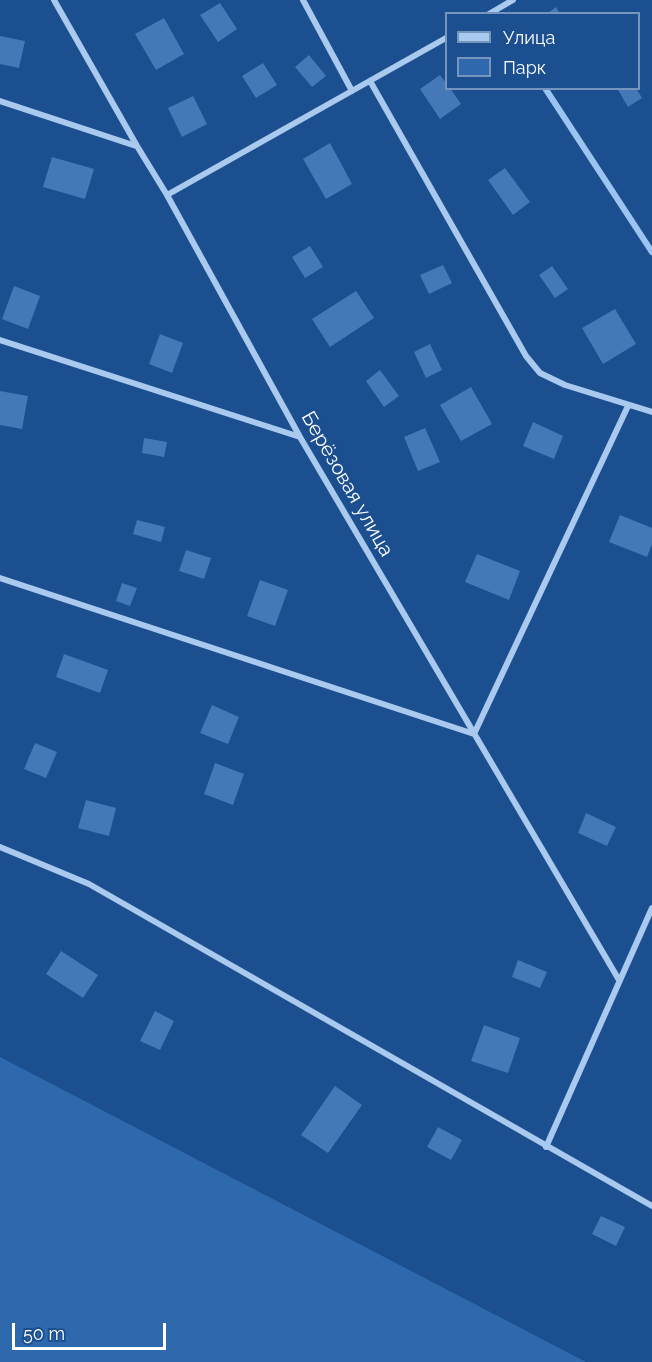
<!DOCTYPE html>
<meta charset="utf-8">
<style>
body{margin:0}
#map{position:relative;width:652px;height:1362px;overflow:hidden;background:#1b4f8f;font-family:Raleway,sans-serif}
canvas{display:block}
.legend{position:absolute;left:445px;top:12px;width:195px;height:78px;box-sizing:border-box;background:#1b4f8f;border:2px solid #7695bc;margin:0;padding:8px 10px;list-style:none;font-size:18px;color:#fff}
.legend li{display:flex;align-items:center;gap:12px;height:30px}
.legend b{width:30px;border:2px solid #7695bc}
.scale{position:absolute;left:12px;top:1323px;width:154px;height:27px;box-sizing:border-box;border:3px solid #fff;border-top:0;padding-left:8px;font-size:18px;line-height:21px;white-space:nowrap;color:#fff;-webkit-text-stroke:4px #1b4f8f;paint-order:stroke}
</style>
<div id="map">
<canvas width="652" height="1362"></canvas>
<ul class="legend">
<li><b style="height:8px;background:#a9c9ee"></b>Улица</li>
<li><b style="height:16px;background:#2e69ad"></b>Парк</li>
</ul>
<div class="scale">50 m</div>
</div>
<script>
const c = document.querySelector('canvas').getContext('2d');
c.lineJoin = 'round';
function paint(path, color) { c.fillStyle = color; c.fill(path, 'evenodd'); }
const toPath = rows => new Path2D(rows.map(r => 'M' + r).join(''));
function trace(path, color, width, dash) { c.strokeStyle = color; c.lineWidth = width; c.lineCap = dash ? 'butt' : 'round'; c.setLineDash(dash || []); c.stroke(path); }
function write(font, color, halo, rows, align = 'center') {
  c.font = font + ' Raleway,sans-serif'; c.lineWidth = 5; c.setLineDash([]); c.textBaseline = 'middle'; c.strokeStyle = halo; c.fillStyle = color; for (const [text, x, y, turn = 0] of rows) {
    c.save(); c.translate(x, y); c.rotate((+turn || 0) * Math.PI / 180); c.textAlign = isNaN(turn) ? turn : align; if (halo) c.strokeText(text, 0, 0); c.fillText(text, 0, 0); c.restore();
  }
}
const green = toPath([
 [0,1057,586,1362,0,1362]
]);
const stream = toPath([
 [545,88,652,252]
]);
const building = toPath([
 [220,3,237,29,218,42,200,15],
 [556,7,560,14,547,14],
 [164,18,184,54,156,70,135,34],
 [0,36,25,41,19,68,0,64],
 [309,55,326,76,312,87,295,67],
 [263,63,277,85,256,98,242,76],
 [440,75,446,83,446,88,450,88,461,104,440,119,420,89],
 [617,88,636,88,642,98,628,107],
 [193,96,207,124,182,137,168,108],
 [330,143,352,184,326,199,303,159],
 [52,157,94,169,85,199,43,187],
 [505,168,530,202,513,215,488,180],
 [310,246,323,267,305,278,292,257],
 [443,265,452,283,429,294,420,275],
 [552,266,568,289,555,298,539,275],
 [14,286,40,296,28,329,2,319],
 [356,291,374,318,330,347,312,319],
 [615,309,636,344,603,364,582,328],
 [160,334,183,343,172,373,149,364],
 [430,344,442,370,426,378,414,352],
 [380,370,399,396,384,407,366,381],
 [471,387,492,424,461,441,440,405],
 [0,391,28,396,22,429,0,425],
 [533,422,563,436,554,459,523,446],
 [425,428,440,462,418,471,404,437],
 [144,438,167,442,164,457,142,453],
 [620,515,652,528,652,544,647,557,609,542],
 [137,520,165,527,161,542,133,534],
 [186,550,211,558,204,579,179,571],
 [477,554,520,571,509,600,465,582],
 [260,580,288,590,275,626,247,616],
 [122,583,137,588,130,606,116,601],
 [64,654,108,670,100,693,56,677],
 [212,705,239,717,228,744,200,733],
 [35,743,57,752,46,778,24,769],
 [215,763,244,774,233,805,204,794],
 [86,800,116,808,109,836,78,828],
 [586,813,616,827,607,846,578,833],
 [61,951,98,975,83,998,46,974],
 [518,960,547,972,540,988,512,977],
 [155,1011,174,1021,160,1050,140,1041],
 [484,1025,520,1038,508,1073,471,1061],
 [335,1086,362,1105,328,1153,301,1135],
 [438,1127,462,1140,451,1160,427,1147],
 [601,1216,625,1227,616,1246,592,1234]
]);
const street = toPath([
 [54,0,137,146,167,195,300,437,619,980],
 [303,0,352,91],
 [489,14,513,0],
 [370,81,526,356,540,373,565,385,652,412],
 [0,101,136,146],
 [167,195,446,38],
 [0,340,300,437],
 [0,578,474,734,628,406],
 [0,847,89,884,652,1206],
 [546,1147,652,908]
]);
const streetNames = [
 ["Берёзовая улица",347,484,60]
];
paint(green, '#2e69ad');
trace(stream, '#9cc4f0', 6);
paint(building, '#4478b7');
trace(street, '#a9c9ee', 6);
write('20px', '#fff', '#1b4f8f', streetNames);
</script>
